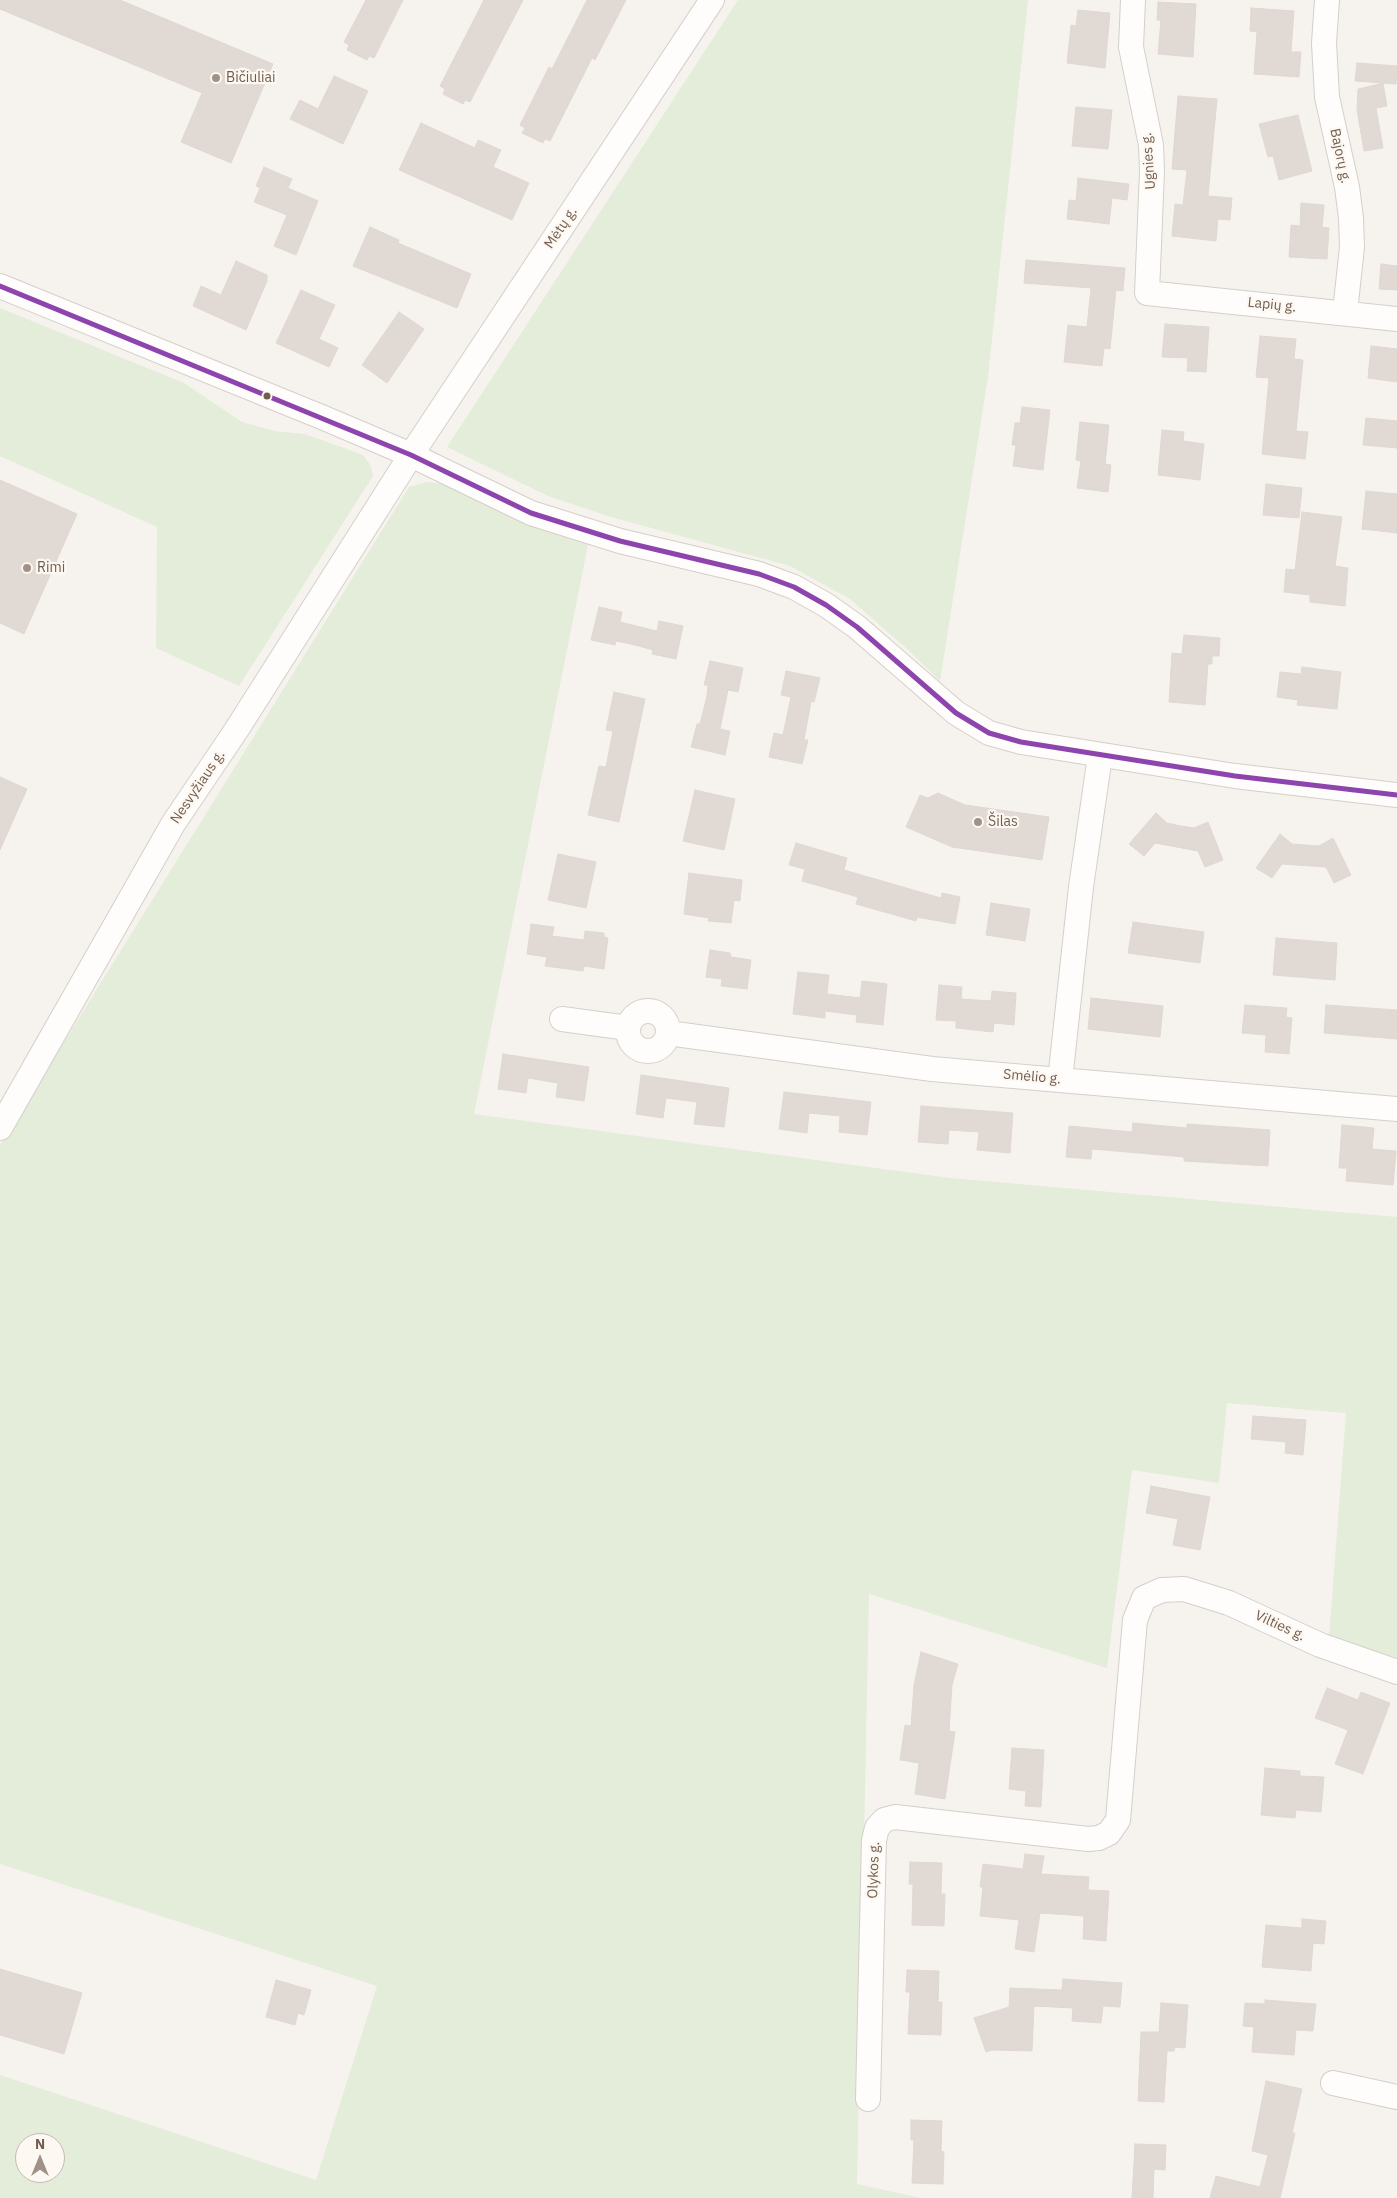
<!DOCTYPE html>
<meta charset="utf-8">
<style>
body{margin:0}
#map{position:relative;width:1397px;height:2198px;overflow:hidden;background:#f6f3ee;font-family:"IBM Plex Sans",sans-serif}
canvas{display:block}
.north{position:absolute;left:15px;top:2133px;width:50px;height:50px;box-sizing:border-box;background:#fdf8f1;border:1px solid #c5bab1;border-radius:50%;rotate:0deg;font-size:14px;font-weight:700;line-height:20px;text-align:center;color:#725d51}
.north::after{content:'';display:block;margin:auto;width:18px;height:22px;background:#a09288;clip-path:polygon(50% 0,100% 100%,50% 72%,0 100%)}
</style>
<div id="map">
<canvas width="1397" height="2198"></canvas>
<div class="north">N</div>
</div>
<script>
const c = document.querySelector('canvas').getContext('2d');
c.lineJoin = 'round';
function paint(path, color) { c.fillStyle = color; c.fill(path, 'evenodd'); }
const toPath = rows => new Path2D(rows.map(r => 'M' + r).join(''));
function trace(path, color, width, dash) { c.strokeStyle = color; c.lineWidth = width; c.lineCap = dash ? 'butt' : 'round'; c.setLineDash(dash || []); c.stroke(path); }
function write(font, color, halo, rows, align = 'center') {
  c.font = font + ' "IBM Plex Sans",sans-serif'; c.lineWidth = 4.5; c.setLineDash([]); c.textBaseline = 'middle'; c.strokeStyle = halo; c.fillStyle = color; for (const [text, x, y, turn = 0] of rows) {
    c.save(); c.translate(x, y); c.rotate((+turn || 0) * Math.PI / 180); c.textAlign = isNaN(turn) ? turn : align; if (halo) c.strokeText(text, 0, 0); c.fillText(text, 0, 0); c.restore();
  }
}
const green = toPath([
 [738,0,1028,0,988,377,940,681,906,648,850,599,790,566,611,517,548,496,447,447],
 [0,308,184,383,242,422,274,431,305,434,363,455,371,466,373,476,239,686,156,648,157,527,0,456],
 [427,482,443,484,518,521,588,545,474,1114,950,1178,1397,1217,1397,1658,1329,1638,1346,1413,1227,1403,1219,1483,1132,1470,1107,1668,869,1594,857,2184,921,2198,0,2198,0,2075,316,2180,377,1986,0,1864,0,1145,409,487],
 [25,2143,55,2143,55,2173,25,2173]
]);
const building = toPath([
 [0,0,120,0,273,64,231,163,181,142,202,93,0,9,0,0],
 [366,0,403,0,374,58,369,56,367,60,347,50,349,45,344,42,366,0],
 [484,0,523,0,470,102,465,100,463,104,443,94,445,89,440,86,484,0],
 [587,0,626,0,595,60,592,58,550,141,545,139,543,143,522,133,525,128,520,125,549,67,552,69,587,0],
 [1158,2,1196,4,1193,57,1158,54,1161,20,1157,20,1158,2],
 [1251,8,1294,11,1291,52,1301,52,1299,77,1254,74,1257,32,1250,31,1251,8],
 [1078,10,1110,13,1105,68,1067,63,1071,25,1076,26,1078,10],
 [1357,63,1397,66,1396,84,1383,83,1387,106,1376,108,1383,148,1364,151,1357,110,1358,89,1383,83,1355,81,1357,63],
 [334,76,368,91,343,144,290,119,300,100,318,109,334,76],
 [1178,96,1217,99,1208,196,1232,198,1230,220,1218,219,1216,241,1172,236,1175,204,1183,205,1187,170,1172,169,1178,96],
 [1076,107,1112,110,1108,149,1072,146,1076,107],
 [1298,115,1312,171,1279,180,1273,156,1268,157,1259,124,1298,115],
 [421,123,475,148,478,140,501,150,493,167,529,183,512,220,399,170,421,123],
 [264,167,292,179,288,188,318,201,296,255,274,246,287,215,254,202,260,188,256,186,264,167],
 [1078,178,1129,184,1127,200,1112,198,1109,224,1067,219,1069,200,1076,201,1078,178],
 [1301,203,1324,205,1322,227,1329,228,1327,259,1289,257,1291,225,1300,226,1301,203],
 [370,227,399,240,398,243,471,274,457,308,353,266,370,227],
 [1026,260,1125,268,1123,291,1116,290,1110,349,1104,348,1102,366,1064,362,1068,325,1087,327,1091,288,1024,283,1026,260],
 [236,261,267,275,267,281,246,330,193,306,201,286,221,295,236,261],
 [1381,264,1397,266,1397,290,1379,289,1381,264],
 [301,290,335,305,319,339,338,348,329,367,276,343,301,290],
 [399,312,424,329,387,383,362,365,399,312],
 [1165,324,1209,327,1206,372,1187,371,1188,358,1162,357,1165,324],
 [1260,336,1296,339,1294,359,1303,360,1296,431,1308,432,1305,459,1262,454,1269,378,1256,377,1260,336],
 [1371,346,1397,349,1397,382,1368,378,1371,346],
 [1022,407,1050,410,1043,470,1013,466,1016,445,1012,445,1015,423,1020,423,1022,407],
 [1366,418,1397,421,1397,448,1363,445,1366,418],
 [1080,422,1109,425,1105,464,1111,465,1108,492,1077,488,1081,461,1076,460,1080,422],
 [1162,430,1184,432,1183,441,1204,444,1200,480,1158,475,1162,430],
 [0,480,77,514,24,634,0,623,0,480],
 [1266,484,1302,488,1299,518,1263,515,1266,484],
 [1366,491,1397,494,1397,533,1362,529,1366,491],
 [1302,512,1342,517,1335,566,1348,568,1345,606,1310,602,1310,595,1284,592,1286,569,1295,570,1302,512],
 [599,607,622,612,620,622,657,631,659,621,683,626,676,659,652,654,653,650,635,645,616,641,615,645,591,640,599,607],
 [1184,635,1220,638,1219,656,1212,656,1212,664,1208,664,1205,705,1169,702,1172,653,1182,654,1184,635],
 [710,661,743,668,738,692,728,690,720,729,730,731,725,755,691,747,697,724,700,724,707,696,708,685,704,685,710,661],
 [1302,667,1341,672,1337,709,1297,705,1298,700,1277,697,1280,672,1301,674,1302,667],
 [786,671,820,678,814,702,811,701,804,740,808,740,802,764,769,757,774,733,783,735,791,697,781,695,786,671],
 [614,692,645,699,619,822,588,815,599,766,606,767,613,731,606,730,614,692],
 [0,777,27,789,0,850,0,777],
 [695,790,735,799,724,850,683,841,695,790],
 [938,793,965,805,1049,817,1042,860,952,847,906,827,920,795,928,798,938,793],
 [1156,813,1167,823,1181,826,1194,828,1208,822,1223,860,1205,867,1198,851,1155,843,1144,856,1129,844,1156,813],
 [1280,834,1292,844,1319,846,1333,838,1351,875,1334,883,1326,867,1282,864,1272,878,1256,868,1280,834],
 [796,843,847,858,844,870,941,898,942,893,960,897,955,924,917,917,916,921,856,904,858,897,802,881,805,869,789,865,796,843],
 [558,854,596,862,586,908,548,900,558,854],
 [689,873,742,880,740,901,734,900,731,923,708,921,709,918,684,914,689,873],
 [991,903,1030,909,1025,941,986,935,991,903],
 [1133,922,1204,932,1200,963,1128,953,1133,922],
 [531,924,554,927,552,936,584,940,585,931,604,933,604,937,608,938,604,969,584,966,583,971,545,966,547,957,527,954,531,924],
 [1276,938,1337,943,1335,980,1273,975,1276,938],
 [710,950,730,953,731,957,751,960,747,989,721,986,722,979,706,977,710,950],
 [798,972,829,975,827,994,860,998,862,981,887,984,883,1025,856,1022,857,1015,825,1011,825,1018,793,1014,798,972],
 [939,985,962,987,961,999,991,1001,992,991,1016,993,1014,1025,994,1023,993,1032,956,1028,956,1021,936,1020,939,985],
 [1091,998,1163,1006,1160,1037,1088,1029,1091,998],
 [1245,1005,1287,1008,1286,1017,1292,1018,1289,1054,1265,1052,1266,1035,1242,1033,1245,1005],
 [1326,1005,1397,1010,1397,1039,1324,1033,1326,1005],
 [503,1054,589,1067,584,1101,556,1097,558,1083,528,1078,526,1093,498,1089,503,1054],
 [641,1075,729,1088,724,1127,694,1124,697,1102,666,1098,663,1118,636,1114,641,1075],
 [784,1092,871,1102,867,1135,839,1132,840,1116,809,1113,807,1133,779,1129,784,1092],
 [921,1106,1013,1113,1010,1153,977,1150,979,1132,949,1130,948,1144,918,1142,921,1106],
 [1133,1123,1187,1128,1187,1124,1270,1130,1268,1166,1184,1161,1184,1157,1092,1149,1091,1159,1066,1157,1069,1126,1132,1132,1133,1123],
 [1342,1125,1374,1128,1372,1149,1396,1151,1393,1185,1346,1181,1347,1168,1339,1168,1342,1125],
 [1253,1416,1306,1420,1303,1455,1285,1453,1286,1442,1251,1439,1253,1416],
 [1151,1486,1210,1497,1200,1550,1173,1545,1178,1519,1146,1513,1151,1486],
 [921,1652,958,1664,952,1685,949,1731,955,1732,945,1799,915,1794,919,1763,900,1760,905,1725,911,1726,914,1685,921,1652],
 [1327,1688,1358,1700,1361,1692,1390,1703,1363,1774,1335,1764,1348,1730,1315,1718,1327,1688],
 [1012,1748,1044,1750,1041,1807,1025,1806,1026,1791,1009,1789,1012,1748],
 [1265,1768,1300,1771,1300,1776,1324,1777,1321,1812,1296,1810,1295,1818,1261,1815,1265,1768],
 [1025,1854,1044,1856,1041,1874,1089,1877,1088,1890,1109,1891,1106,1941,1083,1939,1084,1916,1040,1913,1034,1952,1015,1949,1019,1920,980,1916,983,1887,980,1887,983,1864,1023,1869,1025,1854],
 [910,1862,942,1863,941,1894,945,1894,944,1926,912,1925,913,1884,909,1884,910,1862],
 [1302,1919,1326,1921,1324,1944,1313,1943,1311,1971,1262,1967,1266,1925,1302,1928,1302,1919],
 [0,1969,82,1993,64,2054,0,2035,0,1969],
 [907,1970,939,1971,938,2002,942,2002,941,2035,908,2034,910,1992,906,1992,907,1970],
 [1063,1979,1122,1983,1120,2007,1103,2006,1101,2023,1072,2021,1073,2008,1034,2006,1032,2051,992,2050,986,2052,974,2018,1009,2007,1010,1988,1062,1990,1063,1979],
 [276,1980,311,1990,304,2015,298,2013,295,2025,266,2017,276,1980],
 [1265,2000,1316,2004,1313,2031,1296,2030,1294,2055,1252,2052,1254,2027,1243,2026,1245,2003,1265,2004,1265,2000],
 [1161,2003,1188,2005,1185,2048,1175,2047,1174,2051,1167,2051,1164,2102,1138,2101,1141,2032,1159,2032,1161,2003],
 [1266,2081,1302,2089,1292,2133,1295,2133,1280,2198,1210,2198,1216,2176,1260,2187,1268,2155,1252,2151,1266,2081],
 [911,2120,942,2121,941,2151,944,2152,943,2184,912,2183,914,2140,911,2140,911,2120],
 [1135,2144,1166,2145,1165,2170,1154,2169,1153,2198,1132,2198,1135,2144]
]);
const minor = toPath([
 [1133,0,1131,47,1151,145,1152,171,1147,293,1397,319],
 [1327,0,1324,43,1327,97,1347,187,1351,218,1352,247,1345,312],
 [0,286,324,418,411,455,531,513,620,541,759,574,794,587,826,605,857,627,956,713,989,733,1021,742,1235,776,1397,795],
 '628 1031a20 20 0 1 1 40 0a20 20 0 1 1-40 0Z',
 [562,1019,628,1028],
 [668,1033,932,1069,1397,1109],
 [1060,1080,1081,887,1100,756],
 [0,1128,173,824,237,729,411,455,712,0],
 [1333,2083,1397,2097],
 [868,2099,874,1840,877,1828,884,1820,895,1817,1088,1839,1099,1838,1109,1833,1118,1820,1135,1620,1144,1598,1162,1590,1184,1589,1229,1603,1320,1645,1397,1672]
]);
const bus1 = toPath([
 [0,286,411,455,531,513,620,541,759,574,794,587,826,605,857,627,956,713,989,733,1021,742,1235,776,1397,795]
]);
const markers = [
 [216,78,5,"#a09288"],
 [267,396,4.5,"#725d51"],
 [27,568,5,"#a09288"],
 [978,822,5,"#a09288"]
];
const poiNames = [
 ["Bičiuliai",226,78],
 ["Rimi",37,568],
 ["Šilas",988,822]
];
const streetNames = [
 ["Bajorų g.",1340,156,78],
 ["Ugnies g.",1149,161,-94],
 ["Mėtų g.",561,228,-56],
 ["Lapių g.",1272,305,6],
 ["Nesvyžiaus g.",198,787,-56],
 ["Smėlio g.",1032,1077,5],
 ["Vilties g.",1280,1626,25],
 ["Olykos g.",874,1870,-88]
];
paint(green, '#e4ecda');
paint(building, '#e0d9d4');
trace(building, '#dfd8d1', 1);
trace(minor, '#d4cfc9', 26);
trace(minor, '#fefdfc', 24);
trace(bus1, '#8e44ad', 5);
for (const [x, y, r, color] of markers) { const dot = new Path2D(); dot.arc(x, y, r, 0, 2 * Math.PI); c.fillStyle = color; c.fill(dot); trace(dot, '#fdf8f1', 2); }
write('14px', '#725d51', '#fdf8f1', poiNames, 'left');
write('14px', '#725d51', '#fdf8f1', streetNames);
</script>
